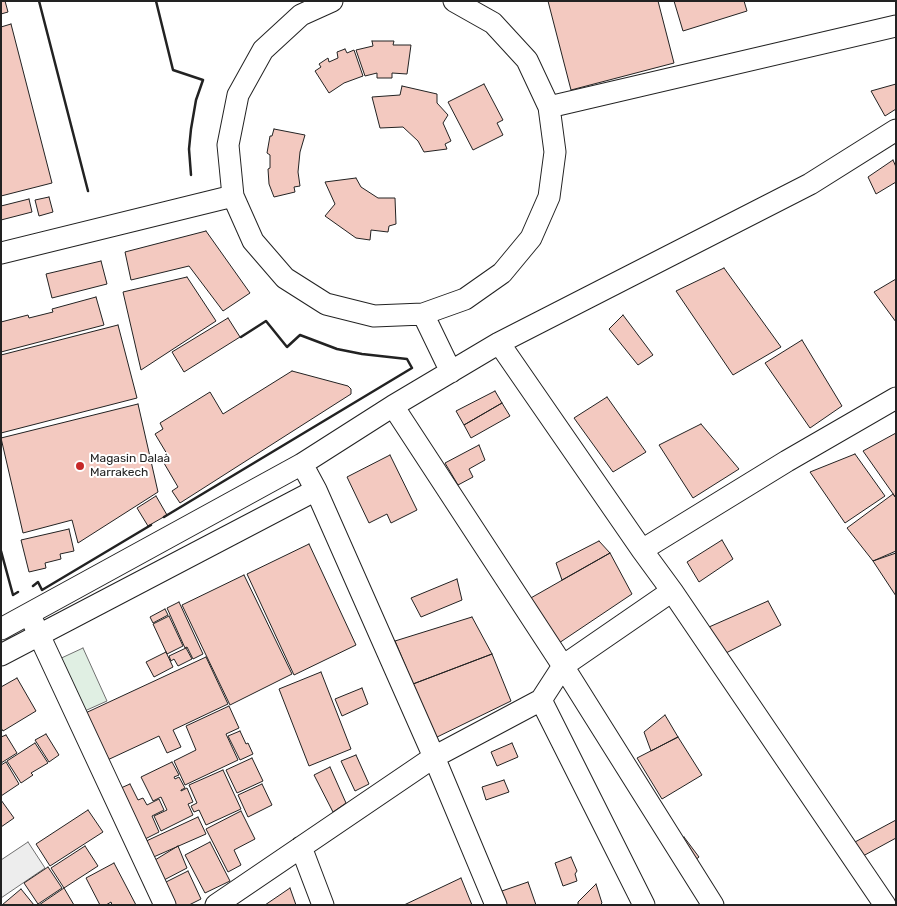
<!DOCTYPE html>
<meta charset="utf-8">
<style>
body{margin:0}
#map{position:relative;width:897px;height:906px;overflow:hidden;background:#fff;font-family:Rubik,sans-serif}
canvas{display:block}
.frame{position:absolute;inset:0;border:2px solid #222;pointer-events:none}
</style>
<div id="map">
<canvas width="897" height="906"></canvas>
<div class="frame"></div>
</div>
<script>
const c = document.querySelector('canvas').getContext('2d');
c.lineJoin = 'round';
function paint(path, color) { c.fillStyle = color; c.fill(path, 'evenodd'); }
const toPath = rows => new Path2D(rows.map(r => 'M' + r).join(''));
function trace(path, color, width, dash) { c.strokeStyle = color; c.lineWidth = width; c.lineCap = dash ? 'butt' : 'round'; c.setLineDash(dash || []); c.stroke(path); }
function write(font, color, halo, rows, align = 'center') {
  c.font = font + ' Rubik,sans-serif'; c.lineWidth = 4; c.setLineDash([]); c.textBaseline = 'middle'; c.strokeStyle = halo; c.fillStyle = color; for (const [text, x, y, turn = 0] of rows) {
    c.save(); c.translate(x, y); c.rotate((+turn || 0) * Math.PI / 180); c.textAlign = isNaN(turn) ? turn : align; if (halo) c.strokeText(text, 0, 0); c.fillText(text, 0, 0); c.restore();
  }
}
const green = toPath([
 [83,648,107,701,78,714,55,661,83,648]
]);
const parking = toPath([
 [28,842,45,868,1,898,1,860,28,842]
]);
const building = toPath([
 [1,1,5,1,8,12,1,14,1,1],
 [548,1,658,1,674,63,571,90,548,1],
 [674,1,744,1,747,11,683,31,674,1],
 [11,24,52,183,1,196,1,27,11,24],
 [372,41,394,41,393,45,411,45,407,74,392,73,392,78,377,78,377,73,365,76,356,50,373,46,372,41],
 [345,49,347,53,354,50,363,76,344,83,329,93,315,71,321,67,319,64,328,58,329,62,338,58,337,52,345,49],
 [484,84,503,120,497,123,503,135,473,150,448,102,484,84],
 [896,84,896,109,885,116,871,91,896,84],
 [402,86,437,94,437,103,448,115,443,123,451,141,445,144,447,149,424,152,418,141,403,127,380,128,372,97,400,95,402,86],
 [274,129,305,135,300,152,298,172,300,186,294,187,295,192,274,197,269,184,268,169,270,168,270,155,267,153,270,136,272,136,274,129],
 [893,160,896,167,896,182,876,194,868,177,893,160],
 [356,178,361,187,378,198,395,198,396,224,389,226,388,232,371,230,370,240,356,238,325,216,335,204,325,182,356,178],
 [49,197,53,212,39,216,35,200,49,197],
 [29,199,32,212,1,220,1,206,29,199],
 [206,231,250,293,223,311,189,266,131,280,125,252,206,231],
 [101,261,107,284,52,298,46,274,101,261],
 [724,268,781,347,733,375,676,291,724,268],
 [187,277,216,321,141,370,123,292,187,277],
 [896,279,896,322,874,292,896,279],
 [96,297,104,325,1,352,1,322,28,315,29,318,53,312,52,309,96,297],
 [623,315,653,355,638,365,609,329,623,315],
 [228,318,240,337,184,372,172,352,228,318],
 [118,325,137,398,1,433,1,355,118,325],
 [802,340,842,406,810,428,765,363,802,340],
 [292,371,348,386,351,389,351,394,180,503,172,491,178,487,161,458,167,454,155,434,163,429,160,423,210,392,223,414,292,371],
 [495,391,502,403,464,425,456,411,495,391],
 [607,397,646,452,613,472,574,418,607,397],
 [502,403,510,416,471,438,464,425,502,403],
 [138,404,158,492,78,543,72,520,23,533,1,438,138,404],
 [701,424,739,469,693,498,659,445,701,424],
 [896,433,896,498,863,451,896,433],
 [479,445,485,460,469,469,473,477,458,485,445,463,479,445],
 [855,454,885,496,845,523,810,472,855,454],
 [390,455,417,510,391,523,387,514,369,523,347,477,390,455],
 [893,494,896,498,896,551,873,561,847,528,893,494],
 [156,496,167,515,148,526,137,508,156,496],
 [69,529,74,551,60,554,61,559,45,563,46,568,29,572,21,540,69,529],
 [722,540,733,559,699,582,687,562,722,540],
 [599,541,610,553,562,580,556,563,599,541],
 [309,544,356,645,294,675,247,574,309,544],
 [610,553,632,594,556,645,529,599,610,553],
 [896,553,896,596,873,561,896,553],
 [244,575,292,674,230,705,182,605,244,575],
 [457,579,462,600,421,617,411,598,457,579],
 [768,601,781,625,726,653,709,627,768,601],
 [179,602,203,654,193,659,187,647,185,648,167,608,179,602],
 [165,609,168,615,153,623,150,617,165,609],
 [169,616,183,646,167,654,153,624,169,616],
 [472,617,492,654,413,684,395,641,472,617],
 [186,648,192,659,178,666,174,659,171,661,169,656,186,648],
 [166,652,173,667,154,677,146,662,166,652],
 [492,654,511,701,433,739,413,684,492,654],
 [206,657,228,704,173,730,181,747,167,753,159,736,101,763,79,716,206,657],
 [321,672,351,749,309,766,279,689,321,672],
 [17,678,36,711,3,731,1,728,1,687,17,678],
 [362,688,368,704,342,716,335,699,362,688],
 [229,706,239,728,226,734,238,760,185,785,174,761,196,750,186,726,229,706],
 [665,715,678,737,651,751,644,732,665,715],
 [240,731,246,744,248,743,253,754,240,760,228,736,240,731],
 [46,734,59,755,49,762,35,740,46,734],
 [6,735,17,753,1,763,1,737,6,735],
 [678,737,702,775,662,799,637,758,678,737],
 [35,743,48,763,31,773,33,775,21,783,7,761,35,743],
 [512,743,518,757,497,766,491,752,512,743],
 [356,755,369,784,355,791,341,761,356,755],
 [252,758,263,781,237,793,226,770,252,758],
 [6,762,19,784,1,796,1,765,6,762],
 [172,762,179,775,174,777,175,779,179,777,185,788,181,790,181,791,187,788,193,802,188,804,193,815,161,831,154,816,167,810,161,797,153,801,141,777,172,762],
 [330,767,346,803,333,812,314,775,330,767],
 [223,770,241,809,206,825,199,810,194,812,191,806,197,803,189,785,223,770],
 [504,780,509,792,486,800,482,787,504,780],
 [130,784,138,800,143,798,147,805,159,799,164,810,152,816,159,832,139,842,114,791,130,784],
 [262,784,272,805,248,817,238,795,262,784],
 [1,800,14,818,1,827,1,800],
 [88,810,103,832,50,866,36,844,88,810],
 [241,811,255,839,234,850,241,865,228,872,206,829,241,811],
 [198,817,206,834,149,859,142,843,198,817],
 [896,820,896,838,863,856,855,842,896,820],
 [684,837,699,857,690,864,675,844,684,837],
 [210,842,230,881,205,893,185,855,210,842],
 [85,846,98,866,64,888,51,868,85,846],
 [178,846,187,868,164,880,155,860,178,846],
 [571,857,577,871,575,874,577,881,563,886,555,863,571,857],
 [114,863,136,905,112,905,111,902,106,905,100,905,86,878,114,863],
 [48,867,62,888,38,904,24,883,48,867],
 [188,871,201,899,189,905,174,905,164,883,188,871],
 [461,878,472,905,404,905,461,878],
 [528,882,536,905,503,905,499,892,528,882],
 [596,884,602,903,600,905,578,905,578,902,596,884],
 [64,888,74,905,39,905,64,888],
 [290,888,296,905,265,905,290,888],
 [21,889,34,905,2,905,21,889]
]);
const minor = toPath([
 [332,1,301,15,263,50,238,95,228,145,233,196,253,241,285,278,326,304,374,316,423,314,465,299,502,273,531,238,549,197,555,152,549,107,527,60,493,23,454,1],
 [549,107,896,26],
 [1,253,233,196],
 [423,314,451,372],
 [499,343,642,550,672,591,885,905],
 [393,406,563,666,713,905],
 [302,464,316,490,434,757,496,905],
 [642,550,787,461,896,398],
 [33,622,165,905],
 [1,629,302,464,393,406,499,343,810,184,896,130],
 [1,655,316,490],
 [541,700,644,905],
 [301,847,323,905],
 [216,905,434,757,541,700,563,666,672,591]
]);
const wall = toPath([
 [39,1,88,191],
 [156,1,173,70,203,80,196,100,191,129,189,149,191,175],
 [164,517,412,368,407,359,362,354,337,349,300,335,287,347,266,321,241,337],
 [1,551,13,595,18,592],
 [33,586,38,582,42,590,151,525]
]);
const markers = [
 [80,466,5,"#c62828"]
];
const poiNames = [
 ["Magasin Dalaà",90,459],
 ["Marrakech",90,473]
];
paint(green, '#e0efe3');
trace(green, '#6f6f6f', 1);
paint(parking, '#ededed');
trace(parking, '#6f6f6f', 1);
paint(building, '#f3c9c0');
trace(building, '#222', 1);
trace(minor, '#222', 23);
trace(minor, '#fff', 21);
trace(wall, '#222', 2.5);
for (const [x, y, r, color] of markers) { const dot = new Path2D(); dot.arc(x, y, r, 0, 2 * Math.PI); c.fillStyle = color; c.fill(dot); trace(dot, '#fff', 2); }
write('12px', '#222', '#fff', poiNames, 'left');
</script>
